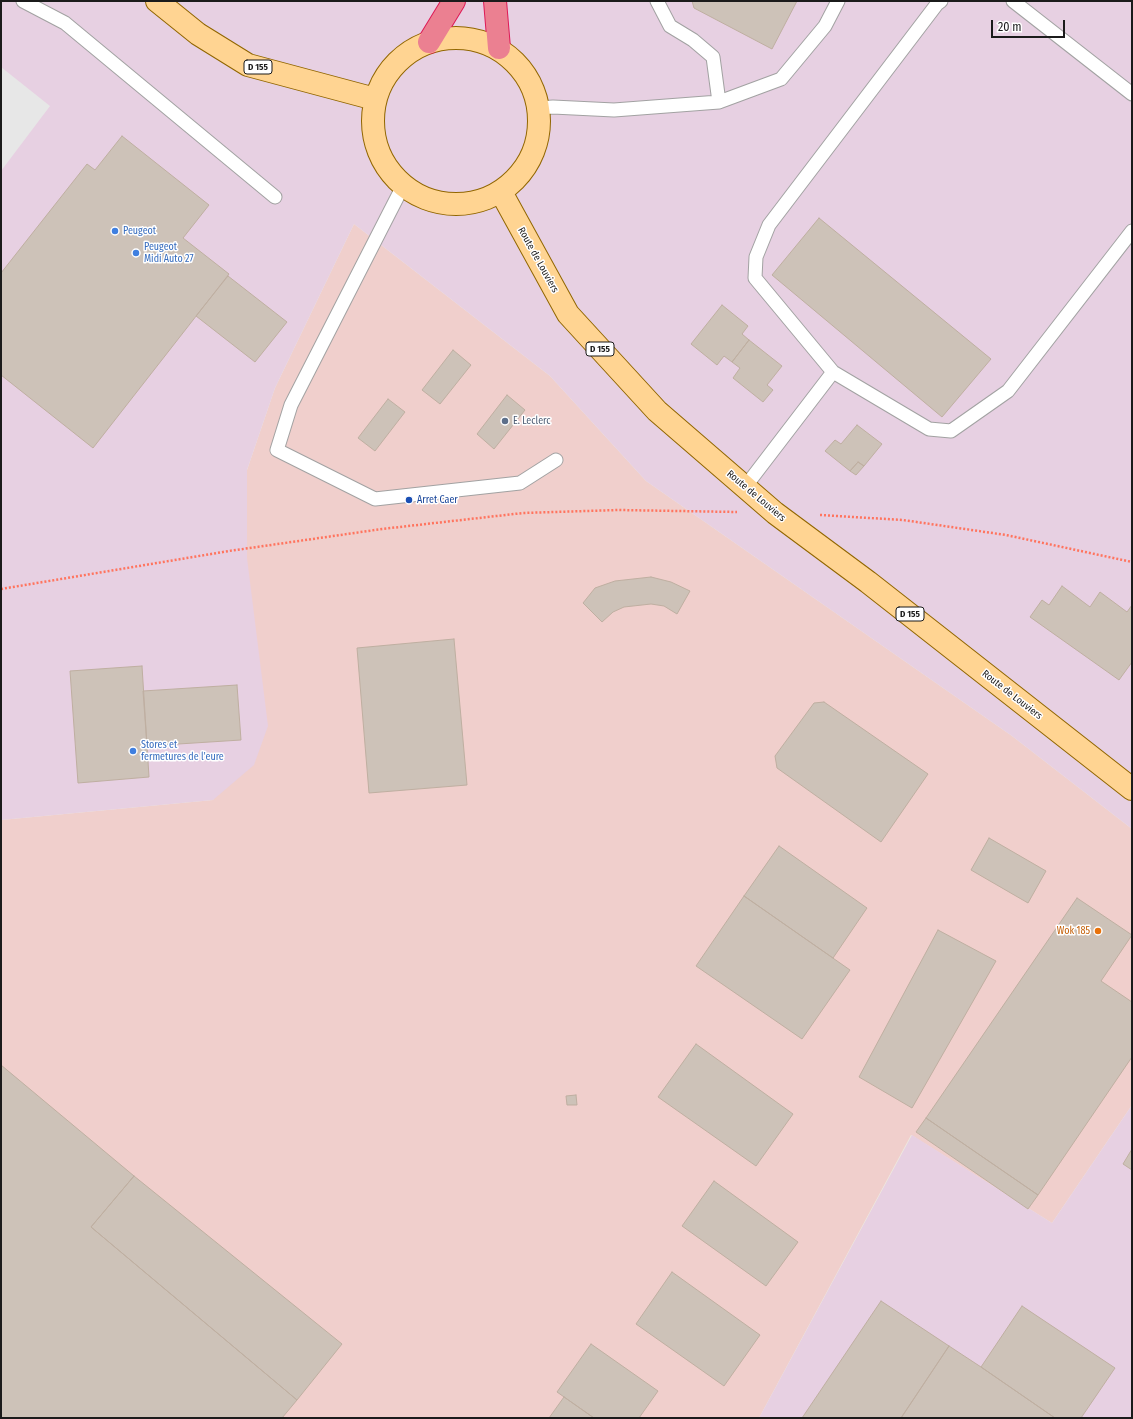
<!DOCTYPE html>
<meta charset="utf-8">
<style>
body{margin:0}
#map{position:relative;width:1133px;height:1419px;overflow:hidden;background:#ede9df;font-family:"Fira Sans Condensed",sans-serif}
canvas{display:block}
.frame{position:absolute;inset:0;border:2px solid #1b1b1b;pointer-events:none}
.scale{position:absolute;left:991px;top:20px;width:74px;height:18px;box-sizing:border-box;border:2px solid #1b1b1b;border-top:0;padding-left:5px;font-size:12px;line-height:14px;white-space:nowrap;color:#1b1b1b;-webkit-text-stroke:3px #fff;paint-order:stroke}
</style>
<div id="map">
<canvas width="1133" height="1419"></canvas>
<div class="frame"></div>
<div class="scale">20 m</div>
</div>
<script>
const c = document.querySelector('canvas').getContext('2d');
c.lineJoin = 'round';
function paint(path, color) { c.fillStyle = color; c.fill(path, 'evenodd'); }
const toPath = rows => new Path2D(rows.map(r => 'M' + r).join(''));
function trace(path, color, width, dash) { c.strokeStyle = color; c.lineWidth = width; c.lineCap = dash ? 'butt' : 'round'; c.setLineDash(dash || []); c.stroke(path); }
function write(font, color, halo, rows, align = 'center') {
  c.font = font + ' "Fira Sans Condensed",sans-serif'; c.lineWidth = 3; c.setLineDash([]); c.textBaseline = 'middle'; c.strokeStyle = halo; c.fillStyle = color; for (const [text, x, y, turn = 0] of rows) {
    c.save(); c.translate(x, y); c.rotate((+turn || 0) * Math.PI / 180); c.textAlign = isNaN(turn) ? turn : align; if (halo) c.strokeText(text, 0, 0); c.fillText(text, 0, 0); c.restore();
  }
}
const commercial = toPath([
 [354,224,550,376,646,481,1012,736,1132,829,1132,1105,1052,1223,911,1135,759,1418,1,1418,1,820,213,800,247,558,247,470,275,388]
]);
const industrial = toPath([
 [1,1,1132,1,1132,829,1012,736,646,481,550,376,354,224,275,388,247,470,247,558,268,726,254,765,213,800,1,820],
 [1132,1105,1132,1418,759,1418,912,1135,1052,1223]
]);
const parking = toPath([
 [1,67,50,106,1,171]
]);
const building = toPath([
 [692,1,797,1,772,49,694,8,692,1],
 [122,136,209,205,183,238,229,274,93,448,1,375,1,273,87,164,95,170,122,136],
 [819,218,991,359,942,417,772,275,819,218],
 [228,276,287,322,255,362,196,316,228,276],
 [722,305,748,326,742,334,749,340,732,362,724,356,717,365,691,344,722,305],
 [749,340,782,366,767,385,773,390,763,402,733,378,740,368,732,362,749,340],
 [453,350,471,365,440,404,422,390,453,350],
 [507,395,525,410,494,449,477,434,507,395],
 [388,399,405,412,375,451,358,438,388,399],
 [857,425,882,444,864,466,858,462,850,471,825,451,835,440,841,444,857,425],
 [858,462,864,466,856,475,850,471,858,462],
 [651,577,671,582,690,591,677,614,664,606,651,604,624,607,613,612,602,622,583,603,595,588,615,581,651,577],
 [1062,586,1090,607,1100,592,1127,612,1132,605,1132,662,1119,680,1030,617,1042,600,1049,605,1062,586],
 [454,639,467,785,369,793,357,648,454,639],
 [142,666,149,777,78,783,70,671,142,666],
 [237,685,241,740,147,746,143,691,237,685],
 [824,702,928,774,881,842,777,768,775,756,814,703,824,702],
 [989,838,1046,871,1028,903,971,870,989,838],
 [779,846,867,908,833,958,744,896,779,846],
 [744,896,850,970,802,1039,696,966,744,896],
 [1077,898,1132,935,1101,981,1132,1002,1132,1057,1038,1195,926,1118,1077,898],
 [938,930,996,961,912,1108,859,1077,938,930],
 [696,1044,793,1114,756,1166,658,1097,696,1044],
 [1,1065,134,1176,91,1227,297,1400,282,1418,3,1418,1,1416,1,1065],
 [576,1095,577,1105,567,1105,566,1096,576,1095],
 [926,1118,1038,1195,1028,1209,916,1132,926,1118],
 [1132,1149,1132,1170,1123,1164,1132,1149],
 [134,1176,342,1344,297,1400,91,1227,134,1176],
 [714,1181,798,1242,766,1286,682,1226,714,1181],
 [672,1272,760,1335,724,1386,636,1324,672,1272],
 [881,1301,949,1346,901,1418,802,1418,881,1301],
 [1022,1306,1115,1368,1081,1418,1055,1418,981,1367,1022,1306],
 [591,1344,658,1391,639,1418,594,1418,557,1392,591,1344],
 [949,1346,981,1367,1055,1418,901,1418,949,1346],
 [564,1397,594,1418,549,1418,564,1397]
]);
const path = toPath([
 [820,515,903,520,1006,535,1132,562],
 [1,589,229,551,382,529,523,513,619,510,737,512]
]);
const lane = toPath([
 [23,1,65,23,275,197],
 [657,1,670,26,693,40,713,57,719,102],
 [941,1,937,4,769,225,756,257,755,278,833,372,929,429,951,431,1008,391,1132,231],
 [1013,1,1132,94],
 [538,108,553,107,614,110,719,102,781,79,825,26,838,1],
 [403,186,291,405,277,450,375,499,520,483,556,460],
 [745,487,833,372]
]);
const primary = toPath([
 [157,1,198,34,248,65,375,99],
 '373 121a83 83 0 1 1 166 0a83 83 0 1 1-166 0Z',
 [501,192,568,314,657,411,775,513,868,582,1132,789]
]);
const highway = toPath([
 [495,1,499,48],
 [429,42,454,1]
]);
const markers = [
 [115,231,4,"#3f7fe0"],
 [136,253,4,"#3f7fe0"],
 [505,421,4,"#5c6f8a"],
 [409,500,4,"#1a4fb4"],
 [133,751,4,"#3f7fe0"],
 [1098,931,4,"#e8710a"]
];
const shields = [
 [258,67,28],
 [600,349,28],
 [910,614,28]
];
const shieldNames = [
 ["D 155",258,67],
 ["D 155",600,349],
 ["D 155",910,614]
];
const shopNames = [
 ["Peugeot",123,231],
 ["Peugeot",144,247],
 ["Midi Auto 27",144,259],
 ["Stores et",141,745],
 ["fermetures de l’eure",141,757]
];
const streetNames = [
 ["Route de Louviers",538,260,61],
 ["Route de Louviers",756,496,40],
 ["Route de Louviers",1012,695,38]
];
const serviceNames = [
 ["E. Leclerc",513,421]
];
const transitNames = [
 ["Arret Caer",417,500]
];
const foodNames = [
 ["Wok 185",1090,931]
];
paint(commercial, '#f0cfcc');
paint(industrial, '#e7d0e2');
paint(parking, '#e7e7e7');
paint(building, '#cdc2b8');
trace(building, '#bfafa1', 1);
trace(lane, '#a2a2a2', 15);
trace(primary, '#916600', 24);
trace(highway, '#de1956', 24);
trace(path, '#ff745e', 2.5, [2, 2]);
trace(lane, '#fff', 13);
trace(primary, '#ffd492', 22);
trace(highway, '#eb8091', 22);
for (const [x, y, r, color] of markers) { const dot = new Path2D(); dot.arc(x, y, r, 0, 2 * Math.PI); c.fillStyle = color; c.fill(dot); trace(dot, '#fff', 1.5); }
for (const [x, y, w] of shields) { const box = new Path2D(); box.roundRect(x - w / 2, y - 7, w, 14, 3); c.fillStyle = '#fff'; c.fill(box); trace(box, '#1b1b1b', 1); }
write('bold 9px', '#1b1b1b', null, shieldNames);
write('10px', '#366cbe', '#fff', shopNames, 'left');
write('10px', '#1b1b1b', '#fff', streetNames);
write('10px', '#4e5e75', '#fff', serviceNames, 'left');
write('10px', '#164399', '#fff', transitNames, 'left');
write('10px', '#c56008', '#fff', foodNames, 'right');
</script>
